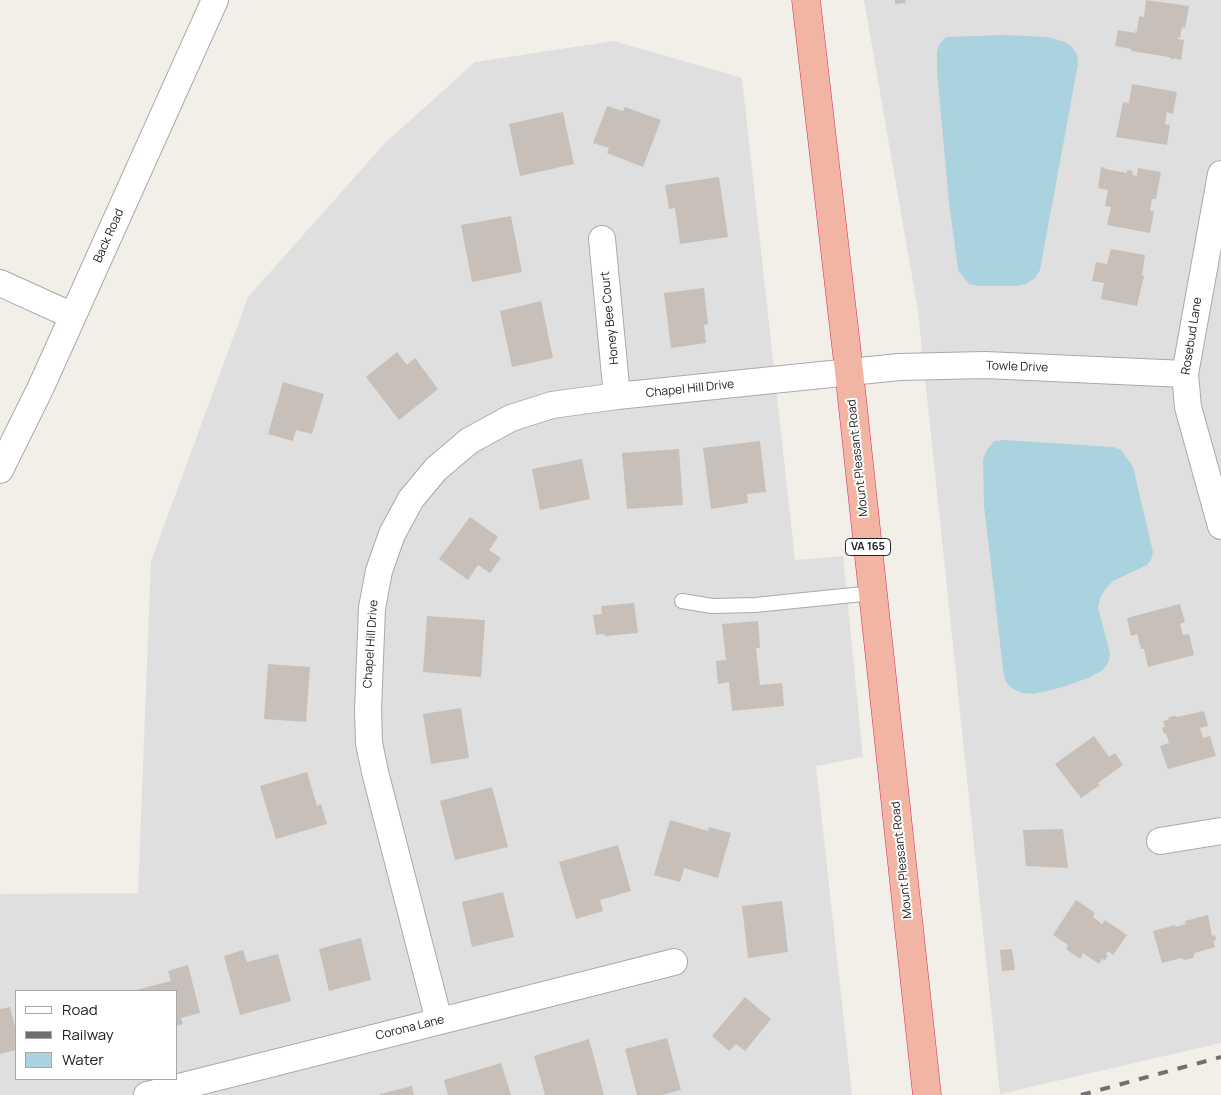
<!DOCTYPE html>
<style>
body{margin:0}
#map{position:relative;width:1221px;height:1095px;overflow:hidden;background:#f2efe9;font-family:Manrope,sans-serif}
canvas{display:block}
.legend{position:absolute;left:15px;top:990px;width:162px;height:90px;box-sizing:border-box;background:#fff;border:1px solid #a7a7a7;margin:0;padding:6px 9px;list-style:none;font-size:15px;color:#222}
.legend li{display:flex;align-items:center;gap:10px;height:25px}
.legend b{width:25px;border:1px solid #a7a7a7}
</style>
<div id="map">
<canvas width="1221" height="1095"></canvas>
<ul class="legend">
<li><b style="height:6px;background:#fff"></b>Road</li>
<li><b style="height:6px;background:#707070"></b>Railway</li>
<li><b style="height:14px;background:#aad3df"></b>Water</li>
</ul>
</div>
<script>
const c = document.querySelector('canvas').getContext('2d');
c.lineJoin = 'round';
function paint(path, color) { c.fillStyle = color; c.fill(path, 'evenodd'); }
const toPath = rows => new Path2D(rows.map(r => 'M' + r).join(''));
function trace(path, color, width, dash) { c.strokeStyle = color; c.lineWidth = width; c.lineCap = dash ? 'butt' : 'round'; c.setLineDash(dash || []); c.stroke(path); }
function write(font, color, halo, rows, align = 'center') {
  c.font = font + ' Manrope,sans-serif'; c.lineWidth = 4; c.setLineDash([]); c.textBaseline = 'middle'; c.strokeStyle = halo; c.fillStyle = color; for (const [text, x, y, turn = 0] of rows) {
    c.save(); c.translate(x, y); c.rotate((+turn || 0) * Math.PI / 180); c.textAlign = isNaN(turn) ? turn : align; if (halo) c.strokeText(text, 0, 0); c.fillText(text, 0, 0); c.restore();
  }
}
const residential = toPath([
 [864,0,1221,0,1221,1043,1000,1094,918,311],
 [614,41,742,78,795,560,843,556,863,757,816,766,852,1095,0,1095,0,894,138,893,151,561,248,297,385,143,475,62],
 [16,991,176,991,176,1079,16,1079]
]);
const water = toPath([
 [1005,35,1047,37,1065,42,1072,47,1077,54,1078,64,1040,270,1035,278,1026,284,1016,286,978,286,969,284,958,270,949,202,937,72,937,51,940,43,946,37],
 [1005,440,1113,447,1121,450,1133,467,1153,552,1151,560,1147,565,1113,581,1106,588,1100,598,1098,608,1110,653,1109,661,1103,670,1088,678,1063,687,1034,694,1023,693,1013,689,1006,682,1003,670,995,599,984,506,983,459,987,450,994,441]
]);
const building = toPath([
 [895,0,905,0,906,3,895,4],
 [1146,0,1189,6,1185,28,1182,27,1180,38,1178,37,1178,39,1184,40,1181,60,1173,58,1173,60,1169,57,1131,51,1132,49,1115,46,1118,30,1135,33,1135,31,1137,31,1139,16,1144,17],
 [1132,84,1177,92,1173,114,1167,112,1165,124,1170,125,1167,145,1116,137,1123,102,1129,103],
 [607,106,623,111,625,107,661,120,643,167,607,153,609,148,593,143],
 [563,112,574,164,520,176,509,124],
 [1101,167,1105,168,1105,169,1127,173,1127,170,1133,171,1132,175,1137,176,1138,168,1161,172,1156,199,1152,199,1150,211,1154,211,1150,233,1107,225,1111,207,1105,206,1108,190,1098,188],
 [719,177,728,237,680,244,675,208,669,209,665,185],
 [511,216,522,272,472,282,461,225],
 [1111,249,1145,255,1142,275,1144,276,1137,306,1101,299,1104,283,1092,281,1096,262,1107,264],
 [704,288,708,324,704,325,706,343,671,348,664,293],
 [541,301,553,358,512,367,500,311],
 [397,352,407,365,415,358,438,389,399,420,366,377],
 [283,382,324,394,312,434,296,430,293,441,268,434],
 [760,441,766,492,747,494,748,503,711,509,703,448],
 [679,449,683,505,627,509,622,453],
 [582,459,590,499,540,510,532,469],
 [470,517,498,537,489,550,501,558,490,573,478,565,468,580,439,559],
 [634,603,638,633,605,636,604,634,596,635,593,615,602,614,601,606],
 [1180,604,1185,622,1180,624,1183,635,1189,634,1194,655,1148,667,1144,649,1141,649,1137,634,1131,636,1127,618],
 [427,616,485,620,481,677,423,672],
 [758,621,760,648,756,648,760,685,782,683,784,706,732,711,729,682,718,684,716,661,726,660,722,624],
 [268,664,310,667,306,722,264,719],
 [461,708,469,758,431,764,423,714],
 [1204,711,1208,726,1200,728,1203,738,1210,736,1216,756,1168,769,1160,746,1169,743,1166,733,1164,734,1162,728,1165,727,1163,721,1168,720,1169,717,1175,716,1177,717],
 [1094,736,1109,757,1115,753,1123,765,1098,783,1100,785,1081,798,1055,764],
 [307,772,317,806,321,804,327,824,276,839,260,786],
 [492,787,508,847,455,860,440,801],
 [670,820,708,831,709,827,731,833,718,878,684,868,680,882,654,875],
 [1063,829,1068,868,1026,866,1023,830],
 [618,845,631,891,600,900,603,911,576,919,559,862],
 [503,892,514,937,472,947,462,902],
 [1076,900,1095,913,1093,917,1102,924,1105,920,1127,935,1113,955,1108,951,1106,954,1108,956,1105,960,1102,959,1099,964,1083,953,1080,959,1066,949,1068,945,1053,935],
 [782,901,788,952,748,958,742,906],
 [1208,915,1212,936,1215,935,1216,940,1213,941,1215,947,1195,953,1193,958,1184,960,1181,958,1162,963,1153,931,1175,925,1175,927,1186,924,1185,921],
 [361,938,371,980,329,991,319,949],
 [1012,949,1015,970,1002,971,1000,950],
 [243,950,247,962,278,954,291,1001,240,1015,224,956],
 [188,965,200,1013,181,1018,183,1024,176,1026,176,991,136,991,136,990,171,981,168,971],
 [745,997,771,1019,745,1051,736,1044,729,1051,712,1036],
 [10,1007,16,1031,16,1050,0,1054,0,1009],
 [667,1038,681,1090,662,1095,637,1095,625,1049],
 [589,1039,604,1095,545,1095,534,1056],
 [501,1063,511,1095,448,1095,444,1080],
 [412,1086,414,1095,380,1095,380,1094]
]);
const service = toPath([
 [682,601,712,606,755,605,873,593]
]);
const minor = toPath([
 [1221,174,1185,374,1188,407,1221,526],
 [602,239,617,396],
 [0,283,73,316],
 [0,470,41,387,215,0],
 [1160,841,1221,831],
 [439,1021,375,772,369,743,368,710,372,608,379,571,392,534,411,499,436,469,469,441,511,418,552,405,617,396,899,367,985,365,1185,374],
 [147,1095,674,962]
]);
const trunk = toPath([
 [806,0,849,371,927,1095]
]);
const rail = toPath([
 [1081,1095,1221,1057]
]);
const shields = [
 [868,547,45]
];
const shieldNames = [
 ["VA 165",868,547]
];
const streetNames = [
 ["Back Road",109,236,-66],
 ["Honey Bee Court",610,318,-96],
 ["Rosebud Lane",1192,336,-81],
 ["Towle Drive",1017,367,2],
 ["Chapel Hill Drive",690,389,-6],
 ["Mount Pleasant Road",858,458,-96],
 ["Chapel Hill Drive",371,644,-86],
 ["Mount Pleasant Road",902,860,-96],
 ["Corona Lane",410,1028,-14]
];
paint(residential, '#e0dfdf');
paint(water, '#aad3df');
paint(building, '#c7bfb8');
trace(service, '#a9a9a9', 16);
trace(minor, '#a9a9a9', 28);
trace(trunk, '#dc2a67', 29);
trace(service, '#fff', 14);
trace(minor, '#fff', 26);
trace(trunk, '#f2b4a3', 28);
trace(rail, '#707070', 4, [10, 10]);
for (const [x, y, w] of shields) { const box = new Path2D(); box.roundRect(x - w / 2, y - 8.5, w, 17, 4); c.fillStyle = '#fff'; c.fill(box); trace(box, '#222', 1); }
write('bold 11px', '#222', null, shieldNames);
write('12px', '#222', '#fff', streetNames);
</script>
